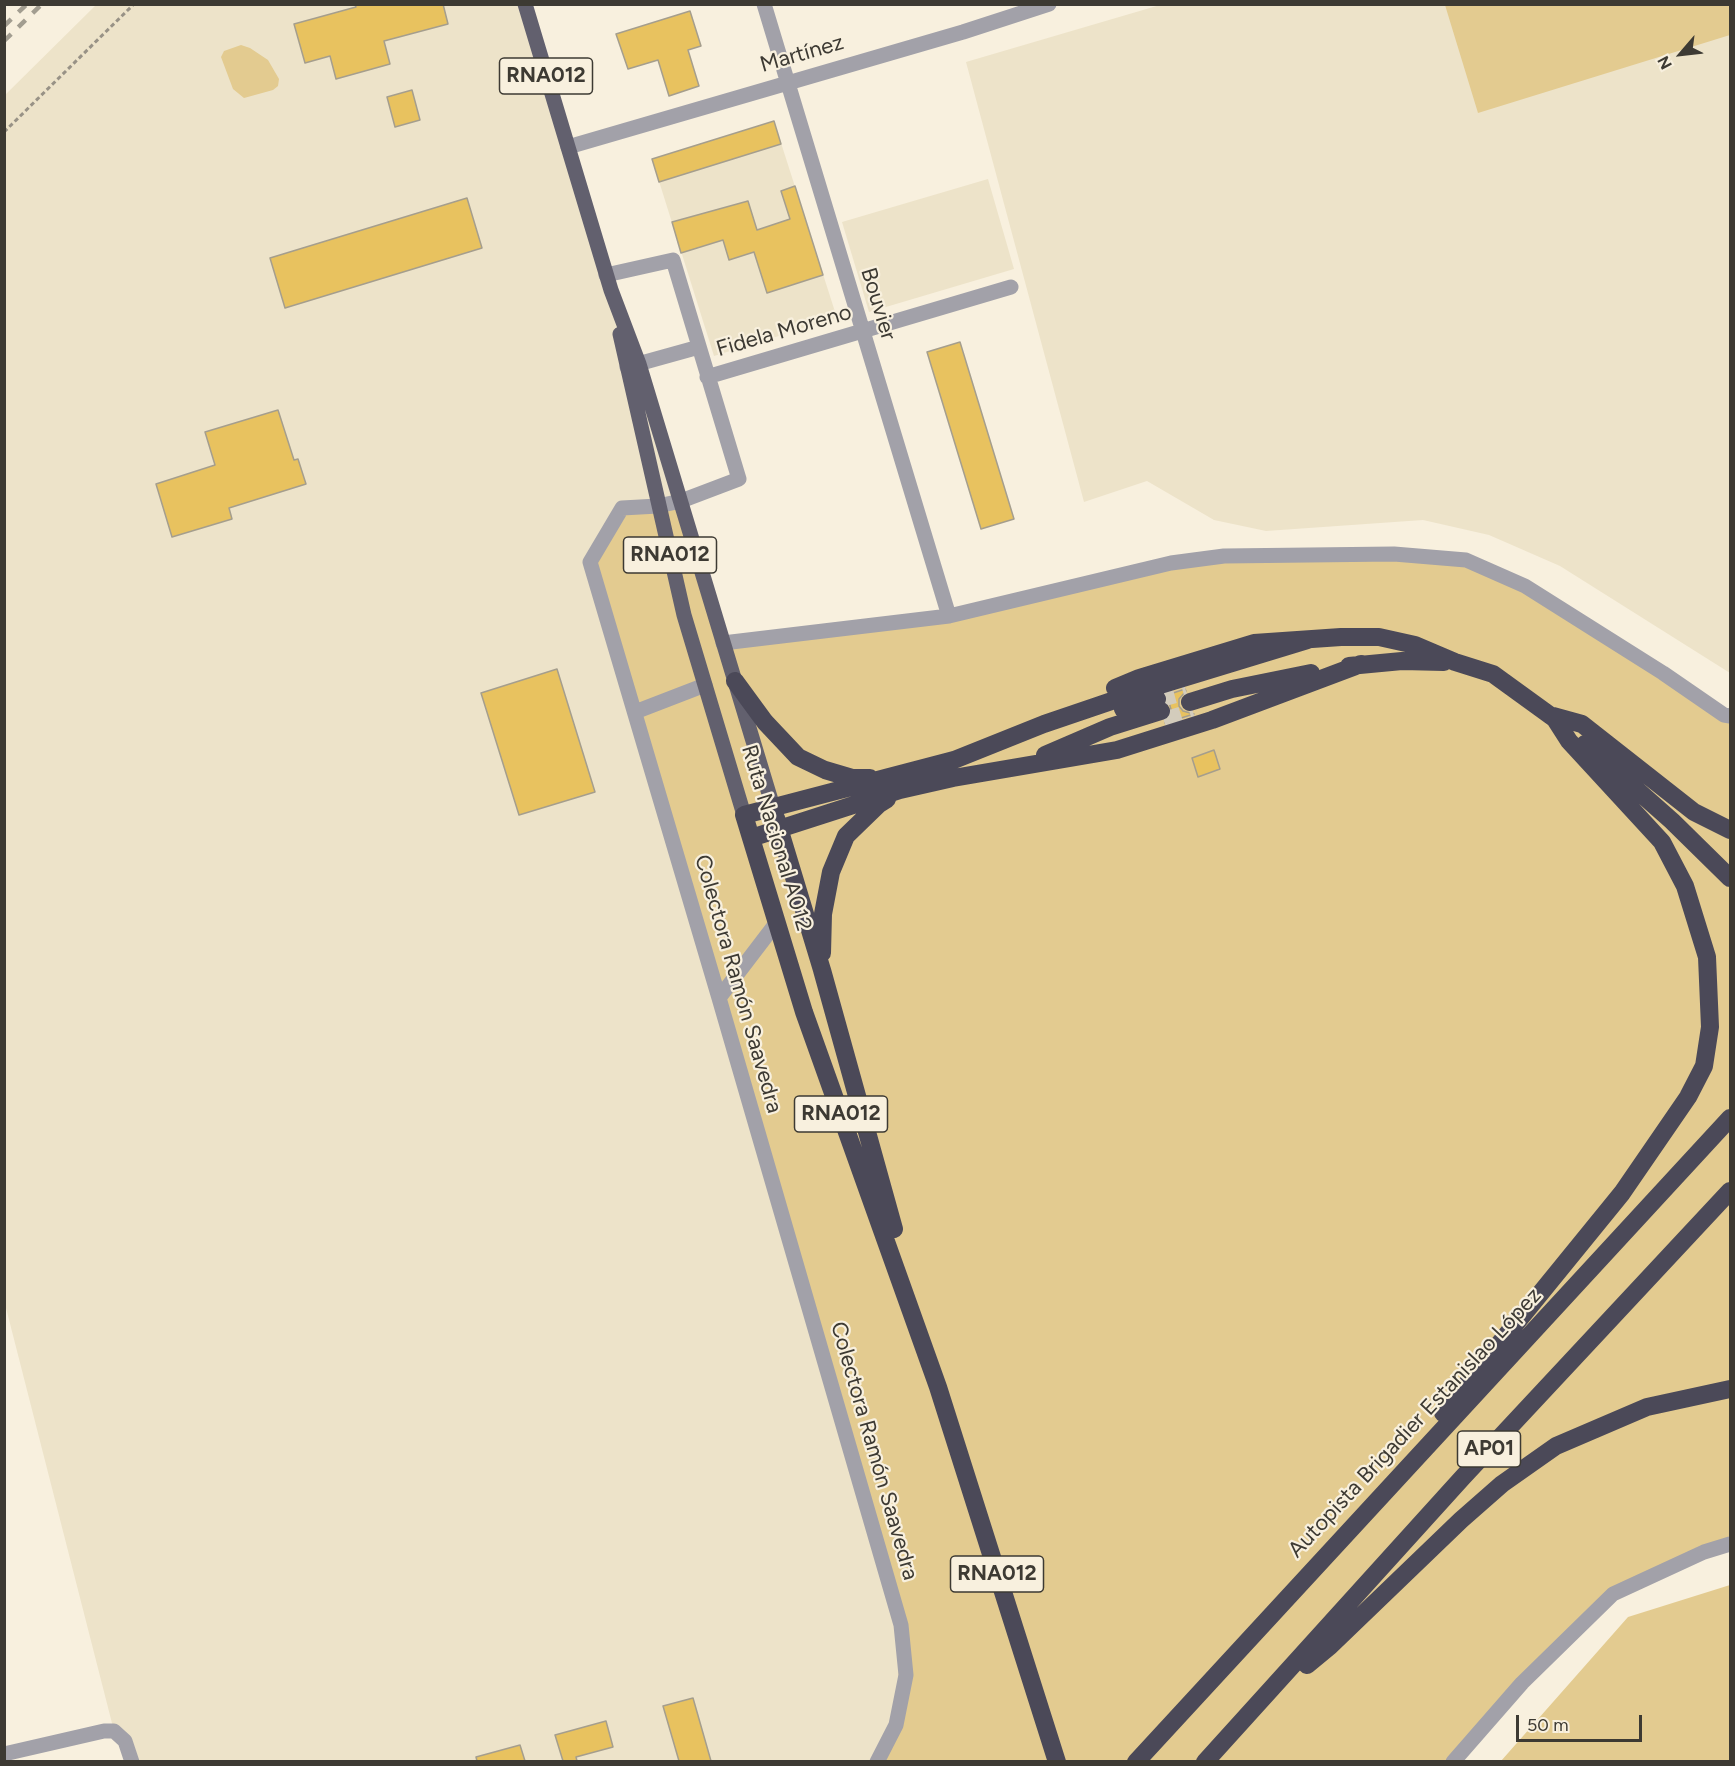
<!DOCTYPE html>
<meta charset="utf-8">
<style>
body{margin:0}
#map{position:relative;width:1735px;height:1766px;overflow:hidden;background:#f8f0de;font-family:Figtree,sans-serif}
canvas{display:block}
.frame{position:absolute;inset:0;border:6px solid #3d3a33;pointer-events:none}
.north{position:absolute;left:1651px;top:24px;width:60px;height:60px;-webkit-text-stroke:4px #f8f0de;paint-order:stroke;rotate:242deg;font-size:16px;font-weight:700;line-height:24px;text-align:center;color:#3d3a33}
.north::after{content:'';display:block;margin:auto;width:21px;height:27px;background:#3d3a33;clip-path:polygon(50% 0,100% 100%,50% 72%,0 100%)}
.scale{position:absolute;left:1516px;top:1715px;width:126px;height:27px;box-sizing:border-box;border:3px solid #3d3a33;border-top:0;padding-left:8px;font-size:18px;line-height:21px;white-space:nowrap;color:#3d3a33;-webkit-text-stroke:4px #f8f0de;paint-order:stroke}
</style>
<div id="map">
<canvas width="1735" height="1766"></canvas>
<div class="frame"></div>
<div class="north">N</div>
<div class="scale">50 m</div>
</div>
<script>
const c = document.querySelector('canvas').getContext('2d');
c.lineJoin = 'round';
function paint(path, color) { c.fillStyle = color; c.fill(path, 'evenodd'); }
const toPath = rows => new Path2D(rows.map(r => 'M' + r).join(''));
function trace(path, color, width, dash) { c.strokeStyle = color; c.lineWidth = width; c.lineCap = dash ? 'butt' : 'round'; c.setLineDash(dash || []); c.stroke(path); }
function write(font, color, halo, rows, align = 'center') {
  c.font = font + ' Figtree,sans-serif'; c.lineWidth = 4.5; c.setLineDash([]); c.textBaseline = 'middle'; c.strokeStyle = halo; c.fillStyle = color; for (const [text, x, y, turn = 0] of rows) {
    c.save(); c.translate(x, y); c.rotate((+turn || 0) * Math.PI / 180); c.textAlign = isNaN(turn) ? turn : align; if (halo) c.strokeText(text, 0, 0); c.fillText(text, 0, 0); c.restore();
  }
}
const built = toPath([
 [96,5,525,5,681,501,901,1625,906,1675,877,1762,132,1761,114,1731,5,1304,5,95],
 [1160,5,1730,5,1730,673,1560,566,1489,535,1423,520,1266,531,1214,520,1147,481,1084,502,966,62],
 [774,121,837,318,714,356,652,159],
 [988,179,1014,269,869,312,842,222]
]);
const green = toPath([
 [1445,5,1730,5,1730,35,1478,113],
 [241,45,250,48,268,60,279,79,278,86,273,90,244,98,233,89,221,57,224,51],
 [681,501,723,643,949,616,1171,563,1466,560,1525,586,1730,716,1730,1544,1612,1594,1453,1761,877,1761,896,1725,901,1625,590,562,622,508],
 [1730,1585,1730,1761,1501,1761,1628,1617]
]);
const building = toPath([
 [355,4,443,4,448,24,384,41,390,64,336,79,330,56,305,63,294,24,356,7,355,4],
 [690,11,701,46,688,50,699,86,669,96,658,60,628,69,616,34,690,11],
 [412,90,420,120,395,127,387,97,412,90],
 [774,121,781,144,659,182,652,159,774,121],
 [795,186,823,275,767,293,754,252,729,260,723,240,681,253,672,222,748,201,757,230,790,219,781,191,795,186],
 [467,198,482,248,285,308,270,258,467,198],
 [960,342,1014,519,981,529,927,352,960,342],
 [278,410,294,460,298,459,306,484,229,508,232,519,172,537,156,484,215,465,205,432,278,410],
 [557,669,595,792,519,815,481,693,557,669],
 [1185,689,1186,691,1179,699,1179,706,1183,711,1194,714,1165,723,1172,713,1167,695,1185,689],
 [1214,750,1220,769,1198,777,1192,758,1214,750],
 [693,1698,711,1761,679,1761,663,1706,693,1698],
 [606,1721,613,1747,576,1757,577,1761,563,1761,555,1735,606,1721],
 [520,1745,525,1761,477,1761,476,1757,520,1745]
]);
const highwayTunnel = toPath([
 [1157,699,1186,691],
 [1164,721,1193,712]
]);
const path = toPath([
 [4,132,134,4]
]);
const minor = toPath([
 [764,4,949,616],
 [568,147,963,32,1049,4],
 [606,275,673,260,739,479,681,501,658,506,622,508,590,562,719,998,901,1625,906,1675,896,1725,877,1762],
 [627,367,699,347],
 [707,377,1011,287],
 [723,643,949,616,1171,563,1224,556,1394,554,1466,560,1525,586,1663,673,1724,715,1730,716],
 [635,712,705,685],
 [719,998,777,922],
 [4,1754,104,1731,114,1731,125,1741,132,1762],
 [1453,1762,1522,1683,1613,1594,1704,1552,1730,1544]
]);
const major = toPath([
 [525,4,611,290,639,364,773,807],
 [620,334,684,615,744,815]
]);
const highway = toPath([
 [1349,666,1402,661,1444,662],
 [735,681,765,722,798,757,825,770,852,778,870,778],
 [1115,688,1139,678,1254,643,1341,637,1379,637,1415,645,1455,662,1493,674,1562,724],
 [1190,702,1232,689,1311,673],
 [1123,709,1157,699],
 [1553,716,1582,724,1694,812,1730,830],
 [1585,744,1672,821,1730,878],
 [1045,755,1110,727,1161,711],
 [776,818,822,970,894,1229],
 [751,838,900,790,953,778,1117,750,1212,720,1361,664],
 [822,953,823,914,831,872,846,836,879,804,887,799],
 [1443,1413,1622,1193,1688,1097,1704,1066,1710,1027,1707,957,1685,886,1662,842,1569,741,1553,716],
 [1307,1665,1330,1646,1461,1520,1502,1484,1556,1446,1647,1407,1730,1389],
 [1057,1762,938,1387,804,1012,744,815,954,760,1044,724,1144,690,1308,640],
 [1136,1762,1730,1118],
 [1205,1762,1463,1477,1730,1191]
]);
const rail = toPath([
 [4,26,27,4],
 [4,41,42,4]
]);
const shields = [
 [546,76,93],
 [670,555,93],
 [841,1114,93],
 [1489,1449,63],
 [997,1574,93]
];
const shieldNames = [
 ["RNA012",546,76],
 ["RNA012",670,555],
 ["RNA012",841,1114],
 ["AP01",1489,1449],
 ["RNA012",997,1574]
];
const streetNames = [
 ["Martínez",802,54,-16],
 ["Bouvier",878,304,73],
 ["Fidela Moreno",784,331,-16],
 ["Ruta Nacional A012",776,838,73],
 ["Colectora Ramón Saavedra",738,984,74],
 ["Autopista Brigadier Estanislao López",1415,1423,-47],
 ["Colectora Ramón Saavedra",874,1451,74]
];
paint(built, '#ede3c9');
paint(green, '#e3cb90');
paint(building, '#e8c25f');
trace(building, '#a59e8d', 1.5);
trace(highwayTunnel, '#d3ccbc', 18, [18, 9]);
trace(path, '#989286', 3, [4.5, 3]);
trace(minor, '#a2a1a9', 15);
trace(major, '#62606e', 15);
trace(highway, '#4b4958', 18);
trace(rail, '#a29d90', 4.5, [10, 10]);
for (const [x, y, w] of shields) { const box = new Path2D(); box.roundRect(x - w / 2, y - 18, w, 36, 4.5); c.fillStyle = '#f8f0de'; c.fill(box); trace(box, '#3d3a33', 1.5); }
write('bold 21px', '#3d3a33', null, shieldNames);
write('22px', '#3d3a33', '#f8f0de', streetNames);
</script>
